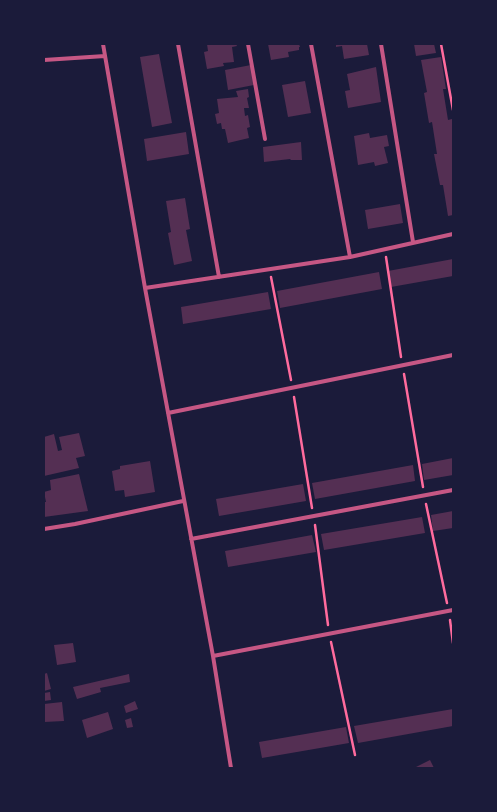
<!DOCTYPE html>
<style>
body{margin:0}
#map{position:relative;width:497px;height:812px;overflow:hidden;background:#1b1b3a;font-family:Commissioner,sans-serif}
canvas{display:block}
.frame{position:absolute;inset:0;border:45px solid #1b1b3a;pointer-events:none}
</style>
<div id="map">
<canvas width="497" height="812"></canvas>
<div class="frame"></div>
</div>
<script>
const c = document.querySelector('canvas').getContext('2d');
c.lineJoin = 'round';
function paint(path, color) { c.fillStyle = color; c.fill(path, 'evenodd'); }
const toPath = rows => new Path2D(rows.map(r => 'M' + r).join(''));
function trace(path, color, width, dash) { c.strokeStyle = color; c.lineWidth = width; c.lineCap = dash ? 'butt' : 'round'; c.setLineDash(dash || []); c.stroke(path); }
const building = toPath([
 [207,44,236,44,237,46,232,47,234,62,223,63,224,66,207,69,204,52,208,51],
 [268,44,299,44,300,47,299,47,299,50,288,52,289,57,271,60],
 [336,44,367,44,369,55,344,59,342,46,336,47],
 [414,44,434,44,436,53,416,56],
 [159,54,172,123,152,127,140,57],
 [441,57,446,89,443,89,448,120,452,119,453,126,453,215,448,216,443,185,440,185,434,154,437,154,432,122,429,123,424,93,427,92,421,60],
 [251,65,254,85,228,90,225,70],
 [376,67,381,102,348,108,345,91,350,90,347,74],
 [305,81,311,113,288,117,282,85],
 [248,89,249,97,247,98,249,108,244,108,245,116,248,115,250,127,247,128,249,138,228,143,225,129,222,129,221,123,217,124,215,114,219,113,217,99,238,97,236,91],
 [186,132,189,154,147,161,144,139],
 [369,133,370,138,387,135,389,146,384,147,388,163,375,166,374,162,358,165,354,136],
 [301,142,302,160,291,160,290,159,264,162,263,147],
 [185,198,190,229,186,230,192,261,174,265,168,233,171,232,166,201],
 [400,204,403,223,368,229,365,210],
 [453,259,453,276,391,287,388,271],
 [379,272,382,289,280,308,277,291],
 [268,292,271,309,183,324,181,307],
 [79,433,85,456,76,458,79,468,44,476,44,437,54,434,58,451,62,450,59,437],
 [453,458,453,475,424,480,422,464],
 [150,461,155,492,125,497,124,490,115,491,112,471,120,469,120,466],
 [413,465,415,481,315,499,312,483],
 [79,474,88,511,44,517,44,502,46,502,44,492,51,490,50,480],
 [303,484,306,501,219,516,216,499],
 [453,511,453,528,433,531,431,515],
 [422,517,425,533,324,550,321,534],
 [312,535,316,552,228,567,225,551],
 [73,643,76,662,57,665,54,645],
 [47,673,51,689,44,691,44,674],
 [129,674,130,682,100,688,101,692,77,699,73,687],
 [50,692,51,700,44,701,44,693],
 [135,701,138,709,126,713,124,706],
 [62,702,64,721,44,722,44,704],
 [453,709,453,726,358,743,354,726],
 [108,712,113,729,87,738,82,720],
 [131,718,133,727,127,728,125,720],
 [346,727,349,743,262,758,259,742],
 [430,760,434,768,414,768]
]);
const path = toPath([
 [441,44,453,110],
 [386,257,401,357],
 [271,277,291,380],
 [404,374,423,487],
 [294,397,312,508],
 [426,504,447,603],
 [315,525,328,625],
 [450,620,453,643],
 [331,642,355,755]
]);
const minor = toPath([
 [103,44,145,288,213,656,231,768],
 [178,44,219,277],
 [248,44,265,139],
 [311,44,350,257],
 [381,44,413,242],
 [44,60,105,56],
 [145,288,350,257,453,234],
 [168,413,453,355],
 [44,529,75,524,183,501],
 [191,539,453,490],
 [213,656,453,610]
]);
paint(building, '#542f53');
trace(path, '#ff6b9d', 2.5);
trace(minor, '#c65784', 4);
</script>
